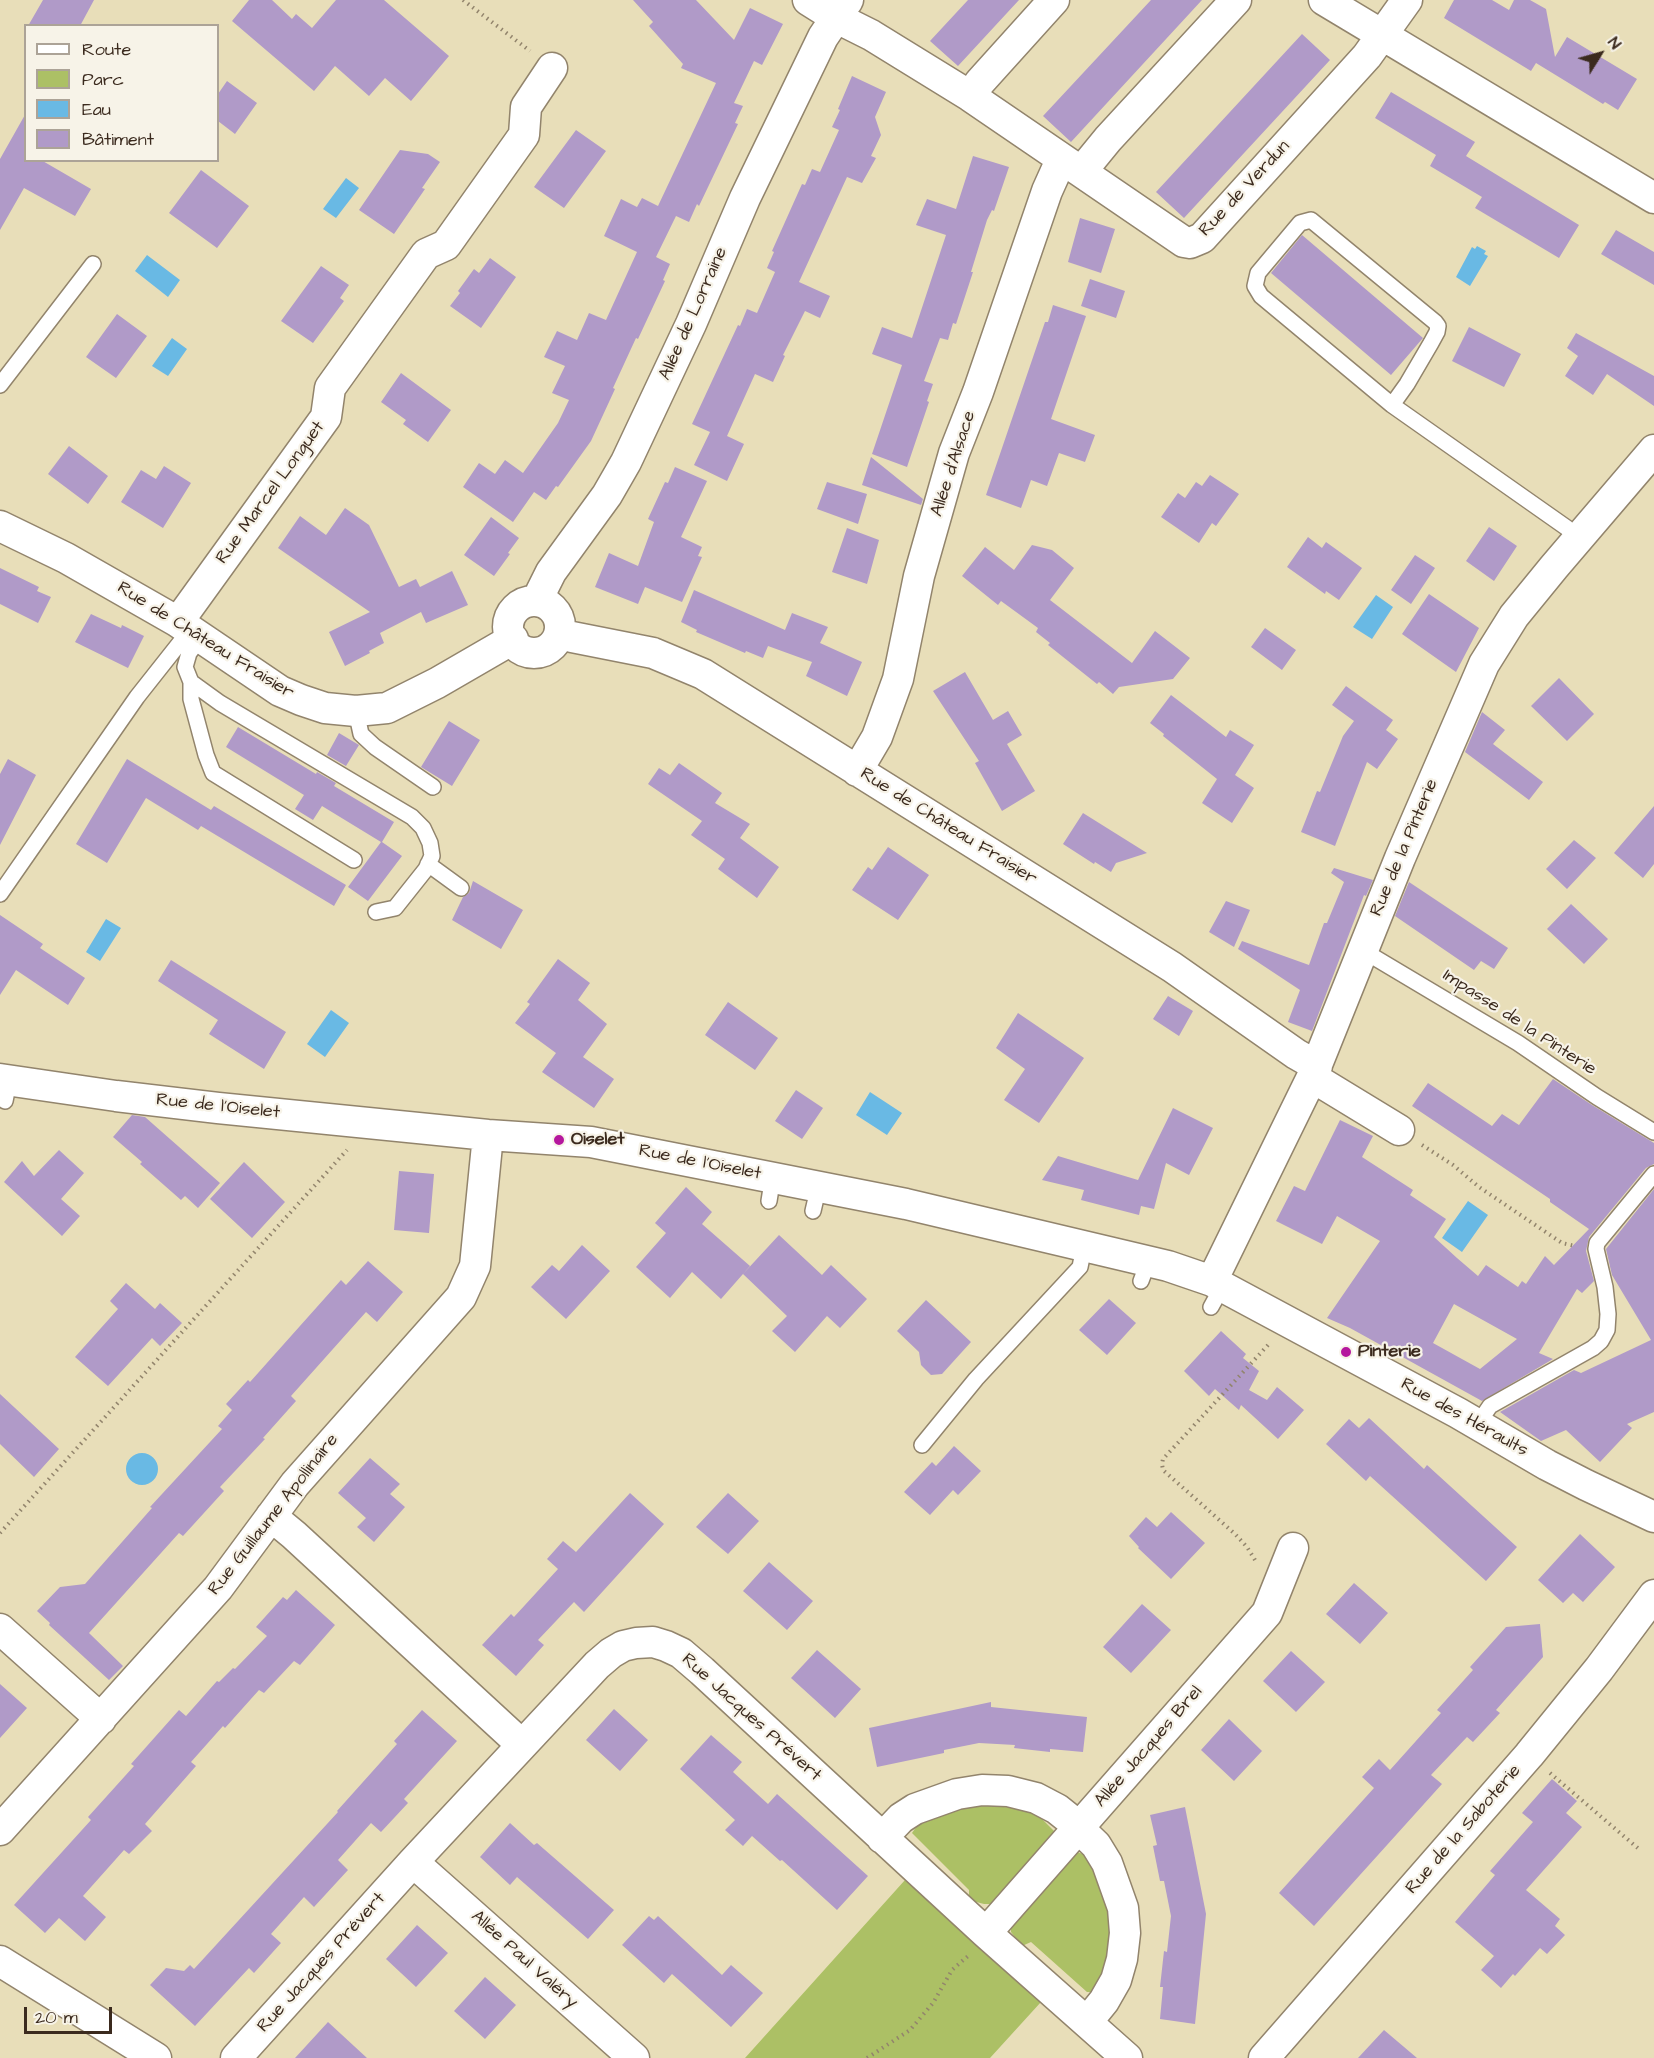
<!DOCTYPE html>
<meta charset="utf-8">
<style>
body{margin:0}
#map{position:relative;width:1654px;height:2058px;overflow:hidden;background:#e8deb9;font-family:"Architects Daughter",sans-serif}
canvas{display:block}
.legend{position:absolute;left:24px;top:24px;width:195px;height:138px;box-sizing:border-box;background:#f7f3e8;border:2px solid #aca397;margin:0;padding:8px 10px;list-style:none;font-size:18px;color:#3b2a1e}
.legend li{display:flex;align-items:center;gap:12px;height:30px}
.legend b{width:30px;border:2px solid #aca397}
.north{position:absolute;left:1570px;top:24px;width:60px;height:60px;-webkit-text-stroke:4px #f7f3e8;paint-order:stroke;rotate:53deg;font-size:16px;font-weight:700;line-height:24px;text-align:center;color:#3b2a1e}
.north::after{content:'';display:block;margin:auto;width:21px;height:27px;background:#3b2a1e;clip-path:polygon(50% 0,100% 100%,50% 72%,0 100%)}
.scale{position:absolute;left:24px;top:2007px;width:88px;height:27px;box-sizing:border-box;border:3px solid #3b2a1e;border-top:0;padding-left:8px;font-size:18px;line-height:21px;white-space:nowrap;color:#3b2a1e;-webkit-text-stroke:4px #f7f3e8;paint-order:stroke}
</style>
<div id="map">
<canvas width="1654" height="2058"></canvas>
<ul class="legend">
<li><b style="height:8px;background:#fff"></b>Route</li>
<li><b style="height:16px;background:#acc065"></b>Parc</li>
<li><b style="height:16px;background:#69b9e4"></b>Eau</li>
<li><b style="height:16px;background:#b09ac8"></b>Bâtiment</li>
</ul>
<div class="north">N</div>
<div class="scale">20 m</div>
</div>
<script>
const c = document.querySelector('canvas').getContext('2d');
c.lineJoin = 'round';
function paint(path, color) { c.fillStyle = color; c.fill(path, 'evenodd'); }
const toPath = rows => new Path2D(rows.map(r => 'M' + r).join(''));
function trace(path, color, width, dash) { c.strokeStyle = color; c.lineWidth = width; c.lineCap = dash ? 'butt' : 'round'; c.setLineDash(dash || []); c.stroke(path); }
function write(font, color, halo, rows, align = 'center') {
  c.font = font + ' "Architects Daughter",sans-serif'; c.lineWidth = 4.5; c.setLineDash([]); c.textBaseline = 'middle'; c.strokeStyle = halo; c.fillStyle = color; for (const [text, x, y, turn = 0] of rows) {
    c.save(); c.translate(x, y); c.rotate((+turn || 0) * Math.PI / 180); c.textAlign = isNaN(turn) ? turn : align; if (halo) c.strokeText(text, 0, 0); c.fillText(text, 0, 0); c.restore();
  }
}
const green = toPath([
 [980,1805,1016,1808,1038,1815,1054,1831,1054,1837,992,1904,984,1904,969,1900,969,1890,912,1833,919,1823,958,1807],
 [1077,1852,1083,1854,1092,1866,1108,1907,1111,1933,1109,1956,1102,1978,1093,1992,1087,1992,1031,1942,1022,1946,1011,1932,1011,1924,1069,1853],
 [905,1880,1041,2002,990,2058,745,2058]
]);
const water = toPath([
 [346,178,359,188,336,218,323,209],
 [1477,246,1486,251,1484,254,1488,256,1470,286,1456,277,1472,247,1475,249],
 [147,255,180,280,168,297,135,271],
 [172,338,187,349,168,376,152,366],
 [1376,595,1393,607,1372,639,1353,627],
 [106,919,121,928,100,961,86,952],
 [331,1010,349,1023,325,1057,307,1044],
 [870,1092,902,1113,887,1135,856,1115],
 [1468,1201,1488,1215,1462,1252,1442,1238],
 '126 1469a16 16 0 1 1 32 0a16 16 0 1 1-32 0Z'
]);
const building = toPath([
 [43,0,94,0,80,26,28,26],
 [249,0,272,0,292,19,296,14,312,28,336,0,384,0,449,56,411,101,385,78,369,96,335,66,314,91,232,21],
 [633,0,696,0,734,40,750,8,783,24,762,65,754,61,734,103,743,106,735,123,738,124,699,206,697,204,689,222,676,216,656,257,670,264,663,280,665,281,638,339,636,338,613,388,615,389,591,441,558,487,556,486,546,500,534,492,513,522,463,487,479,463,495,474,505,460,523,473,558,423,569,400,552,393,565,366,544,357,557,331,577,340,589,313,606,320,637,252,604,236,621,199,637,207,642,198,658,206,716,83,681,68,683,64,649,26,653,22],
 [968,0,1019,0,958,66,930,41],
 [1151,0,1202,0,1071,142,1043,116],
 [1454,0,1492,0,1509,10,1514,0,1530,0,1546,9,1555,57,1567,37,1637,79,1618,110,1605,102,1603,104,1536,63,1531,71,1444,18],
 [1302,34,1330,60,1184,218,1156,192],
 [852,76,886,92,875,117,881,135,871,156,876,158,862,183,847,177,799,282,830,296,820,318,805,311,783,355,785,356,773,382,755,374,727,436,744,444,727,481,694,465,710,432,692,424,738,325,740,326,747,309,757,313,775,272,767,268,774,252,772,251,802,184,805,185,812,169,820,172,839,130,832,127,840,110,838,109],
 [227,81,257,103,235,134,218,121,218,94],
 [1391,92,1475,142,1466,156,1579,225,1559,258,1475,208,1482,197,1430,166,1436,155,1375,118],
 [26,113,26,160,41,160,91,189,75,216,24,188,0,230,0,159],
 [576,130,606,151,564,208,534,187],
 [400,150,428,154,440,162,422,188,425,189,394,234,359,210],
 [973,156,1009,167,994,211,992,210,987,220,971,272,973,272,956,324,953,323,948,340,940,338,924,381,933,384,927,401,929,402,907,467,872,454,902,365,872,354,882,327,912,338,946,235,916,225,927,199,956,209],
 [201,170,249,206,217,248,169,213],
 [1080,218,1115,229,1101,273,1068,262],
 [1616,230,1654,252,1654,285,1601,254],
 [1302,235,1423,338,1391,375,1271,273],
 [490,258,516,277,481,328,450,306,460,293,458,291,474,269,479,273],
 [321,266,349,285,340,298,344,301,313,343,281,321],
 [1090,279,1125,291,1116,318,1081,306],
 [1053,305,1086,316,1051,419,1095,435,1085,462,1059,453,1047,486,1031,480,1021,508,986,495,1045,322,1048,322],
 [117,314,147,336,116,378,86,357],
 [1469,327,1521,354,1504,387,1452,361],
 [1576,333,1654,376,1654,406,1607,374,1593,395,1565,376,1578,356,1567,348],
 [401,373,451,410,428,442,403,424,406,420,381,402],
 [69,446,108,476,88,504,48,474],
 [871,457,923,499,921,505,862,485],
 [164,466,191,483,163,528,121,502,141,470,156,479],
 [675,467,707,481,681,537,702,547,698,556,702,557,682,602,645,587,638,604,595,587,609,553,638,566,654,522,648,519,665,482,668,483],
 [1210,475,1239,494,1216,526,1212,523,1199,543,1161,517,1178,493,1185,498,1196,482,1202,486],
 [827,482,867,494,858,524,817,509],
 [345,508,369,525,399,587,416,579,420,587,452,571,468,605,426,623,421,612,380,633,384,643,369,651,370,653,345,666,329,632,370,612,278,548,300,516,326,535],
 [491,517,519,538,508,553,510,554,494,576,464,555],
 [1489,527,1517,546,1494,581,1466,561],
 [847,528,879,540,867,584,832,572],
 [1308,537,1322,548,1326,542,1362,568,1339,600,1326,591,1325,594,1287,567],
 [1032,545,1052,550,1074,568,1050,600,1132,663,1155,631,1190,658,1173,679,1119,687,1113,694,1099,682,1097,684,1048,645,1050,643,1036,632,1038,628,1001,601,998,605,962,576,985,547,1014,570],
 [1415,555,1435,568,1411,604,1391,590],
 [0,568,39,587,37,591,51,597,38,623,0,604],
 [694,590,785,630,792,613,828,627,820,643,862,662,847,696,806,676,812,662,768,646,763,658,746,651,745,653,696,632,697,630,681,622],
 [1429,594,1479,628,1456,672,1402,634],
 [91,614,121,628,122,625,144,636,128,668,75,642],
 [1265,628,1296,650,1282,670,1251,647],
 [965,672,993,720,1008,711,1022,735,1007,744,1035,791,1002,811,975,763,979,761,933,691],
 [1559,678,1594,714,1567,741,1531,706],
 [1346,686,1393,720,1386,730,1398,739,1377,769,1367,762,1335,846,1301,832,1317,791,1320,792,1343,736,1354,721,1332,705],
 [1171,695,1226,737,1230,730,1254,745,1235,775,1254,788,1232,823,1202,803,1217,779,1163,736,1164,734,1150,723],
 [1482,712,1505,730,1493,744,1543,782,1529,800,1465,752],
 [449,721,480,740,452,786,421,767],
 [238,727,316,774,317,772,336,783,334,786,394,822,382,842,402,856,368,901,348,887,381,842,322,806,313,820,295,809,304,795,226,747],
 [339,733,359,745,346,766,327,755],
 [8,759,36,775,0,845,0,774],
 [127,759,211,810,214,806,346,885,334,906,201,826,198,830,146,798,107,863,76,844],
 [679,763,722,793,715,803,750,824,740,838,779,867,757,898,718,869,725,859,691,835,702,821,648,784,659,768,670,775],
 [1654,806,1654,864,1643,878,1614,853],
 [1083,813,1147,853,1116,863,1111,872,1095,862,1094,864,1063,844],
 [1574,840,1596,858,1567,889,1546,869],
 [888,847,929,875,898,920,852,890,868,867,872,870],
 [1334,868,1373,880,1366,896,1364,895,1312,1031,1288,1022,1300,990,1238,949,1242,941,1309,965,1324,923,1327,923,1344,882,1331,873],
 [473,881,523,910,501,949,452,920,463,897,469,893],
 [1409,882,1508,948,1494,969,1481,961,1474,970,1395,916],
 [1226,901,1250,910,1234,947,1209,932],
 [1571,904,1608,939,1584,964,1547,929],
 [0,915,43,944,40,948,85,978,68,1005,16,970,0,995],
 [558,959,590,983,578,1000,607,1024,583,1057,614,1079,594,1108,542,1072,556,1053,515,1023,530,1004,527,1002],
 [171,960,286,1032,264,1069,209,1034,218,1020,158,981],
 [1168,996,1193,1011,1179,1036,1153,1019],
 [728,1002,778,1038,755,1070,705,1035],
 [1018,1013,1084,1058,1039,1123,1004,1100,1025,1069,996,1048],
 [1553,1079,1592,1105,1654,1143,1654,1164,1646,1168,1589,1237,1586,1251,1594,1281,1582,1293,1577,1289,1539,1353,1553,1359,1482,1401,1350,1328,1327,1318,1380,1241,1337,1216,1322,1244,1276,1221,1294,1186,1305,1191,1340,1120,1373,1136,1362,1157,1413,1190,1410,1195,1446,1219,1434,1237,1457,1258,1478,1276,1486,1265,1518,1287,1522,1281,1526,1284,1545,1256,1554,1265,1589,1229,1550,1202,1550,1199,1412,1106,1428,1083,1492,1126,1502,1114,1519,1125],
 [1454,1304,1517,1339,1480,1369,1433,1343],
 [796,1090,823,1108,802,1139,775,1121],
 [1173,1108,1213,1128,1189,1175,1166,1163,1154,1209,1141,1206,1139,1215,1081,1200,1084,1190,1042,1180,1058,1156,1138,1180],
 [132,1115,145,1117,220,1183,198,1208,185,1196,181,1200,140,1164,142,1162,113,1137],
 [59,1150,84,1173,61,1199,80,1216,62,1236,4,1182,22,1161,34,1176],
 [244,1162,285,1202,252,1238,210,1199],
 [399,1171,434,1174,429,1233,394,1230],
 [686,1187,712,1212,702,1224,750,1266,721,1299,692,1272,670,1298,636,1267,666,1233,655,1223],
 [1654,1189,1654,1412,1627,1424,1632,1428,1600,1462,1566,1430,1541,1441,1500,1412,1574,1370,1581,1373,1651,1340,1612,1275,1606,1249],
 [779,1235,822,1275,831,1265,867,1299,840,1328,827,1316,795,1352,772,1331,787,1316,743,1274],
 [582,1245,610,1271,566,1319,531,1287,552,1265,559,1271],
 [368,1261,403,1292,377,1322,366,1312,291,1396,296,1401,263,1438,265,1439,220,1487,224,1491,183,1536,179,1533,89,1633,123,1666,109,1680,49,1625,50,1623,37,1611,60,1587,85,1584,152,1508,150,1507,222,1429,218,1426,232,1410,226,1404,248,1380,250,1382,341,1280,346,1285],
 [126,1283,155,1309,160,1303,182,1323,160,1346,152,1338,108,1386,75,1357,118,1309,110,1301],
 [1109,1299,1136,1323,1107,1355,1079,1330],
 [926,1300,971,1342,942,1374,931,1375,921,1365,919,1352,897,1331],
 [1221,1331,1246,1354,1243,1358,1259,1371,1249,1390,1267,1400,1277,1387,1304,1410,1278,1439,1241,1405,1239,1410,1215,1389,1209,1396,1184,1371],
 [0,1394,59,1449,34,1477,0,1444],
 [1369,1418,1424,1469,1427,1465,1517,1547,1486,1581,1370,1476,1366,1481,1326,1444,1349,1419,1359,1428],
 [954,1446,981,1471,958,1495,953,1490,930,1515,904,1492,932,1462,936,1466],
 [370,1458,400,1484,390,1494,405,1507,374,1542,357,1527,366,1518,338,1493],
 [630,1493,664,1524,584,1612,574,1602,538,1640,544,1645,516,1676,482,1645,511,1614,514,1617,558,1569,547,1559,563,1541,576,1552],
 [728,1493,759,1521,728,1554,696,1527],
 [1171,1512,1205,1543,1171,1579,1138,1548,1139,1547,1129,1536,1146,1517,1157,1527],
 [1580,1534,1615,1567,1583,1602,1573,1593,1563,1603,1538,1580],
 [769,1562,813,1601,787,1630,743,1591],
 [1354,1583,1388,1613,1360,1644,1326,1614],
 [296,1590,335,1625,300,1665,294,1661,264,1693,259,1690,225,1728,223,1726,191,1762,196,1766,145,1824,152,1831,129,1854,124,1850,83,1896,106,1917,85,1941,59,1918,45,1933,14,1905,91,1820,88,1817,134,1766,131,1764,179,1710,186,1716,217,1681,219,1682,233,1668,235,1669,267,1636,256,1627,283,1597,287,1600],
 [1142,1604,1171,1630,1131,1673,1103,1647],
 [1540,1624,1543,1657,1496,1710,1500,1713,1473,1742,1467,1737,1431,1775,1442,1784,1314,1926,1279,1893,1374,1788,1362,1777,1379,1759,1390,1770,1441,1713,1437,1710,1473,1670,1470,1667,1506,1627],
 [817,1650,861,1689,835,1718,791,1678],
 [1291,1651,1325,1682,1296,1712,1263,1681],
 [0,1684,27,1708,0,1738],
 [991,1702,991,1707,1087,1717,1083,1752,1050,1749,1050,1752,1014,1748,1015,1745,979,1743,944,1750,944,1753,877,1767,869,1728],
 [614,1709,648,1740,620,1771,586,1740],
 [422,1710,457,1741,404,1799,408,1803,381,1832,371,1823,338,1860,348,1870,314,1907,304,1897,271,1934,281,1943,254,1973,249,1968,195,2026,150,1985,166,1968,184,1971,190,1965,194,1969,338,1812,337,1811,397,1744,394,1741],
 [1229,1719,1262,1751,1234,1781,1201,1750],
 [711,1735,742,1762,733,1772,768,1804,777,1794,868,1876,837,1910,782,1860,780,1861,752,1836,743,1846,725,1830,735,1820,680,1769],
 [1552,1779,1577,1801,1566,1813,1582,1827,1526,1890,1560,1919,1555,1926,1565,1935,1547,1954,1540,1948,1515,1976,1513,1974,1501,1988,1481,1970,1494,1956,1455,1922,1495,1875,1490,1871,1533,1822,1522,1813],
 [1185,1807,1206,1914,1195,2024,1160,2019,1163,1987,1160,1987,1164,1951,1167,1952,1171,1916,1164,1881,1160,1881,1153,1846,1157,1845,1150,1815],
 [510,1823,534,1845,537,1843,614,1910,588,1939,517,1877,510,1885,480,1857],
 [649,1916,654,1920,658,1916,722,1975,731,1965,763,1993,731,2027,672,1974,664,1983,622,1945],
 [417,1925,448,1953,416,1987,386,1959],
 [485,1977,516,2005,485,2039,454,2011],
 [328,2022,367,2058,295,2058],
 [1384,2030,1417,2058,1358,2058]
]);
const path = toPath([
 [463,0,530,51],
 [1422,1145,1453,1165,1479,1187,1562,1243,1575,1246],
 [0,1533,347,1150],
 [1255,1560,1247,1547,1235,1534,1163,1470,1162,1464,1163,1459,1268,1345],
 [1550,1773,1640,1850],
 [867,2058,910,2030,933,2003,952,1970,968,1956]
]);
const service = toPath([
 [0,385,93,264],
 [1392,405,1407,384,1431,343,1437,332,1438,326,1435,322,1311,220,1300,223,1258,273,1255,286,1261,296,1392,405,1567,528,1578,539],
 [201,637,189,653,185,667,191,682,191,699,206,755,213,773,354,860],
 [191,682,220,703,412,817,423,828,430,843,432,856,426,869,395,908,376,912],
 [356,711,361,734,375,747,433,787],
 [428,864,461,888],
 [0,894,137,697,190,630],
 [1362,950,1518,1043,1597,1097,1654,1132],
 [5,1101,9,1081],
 [769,1201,773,1176],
 [813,1211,819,1185],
 [1141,1281,1148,1262],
 [1211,1307,1222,1287],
 [1477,1425,1490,1406,1593,1348,1601,1341,1607,1330,1608,1314,1605,1287,1596,1249,1597,1243,1654,1174],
 [922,1445,976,1379,1080,1267,1084,1247]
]);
const minor = toPath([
 [808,0,835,17,871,35,970,96,1184,242,1190,243,1202,238,1367,56,1407,0],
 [1324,0,1654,198],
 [970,96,980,82,1054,0],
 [1083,173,1090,161,1108,139,1236,0],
 [0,526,66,558,178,622,280,691,301,700,325,708,356,711,387,708,437,683,513,639],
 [540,601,541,592,551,572,607,495,626,462,691,324,745,198,823,37,848,0],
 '508 627a26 26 0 1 1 52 0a26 26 0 1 1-52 0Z',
 [178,622,326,417,330,388,426,254,446,245,524,135,526,107,552,68],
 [560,633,572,637,653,653,703,674,1172,967,1296,1054,1317,1066],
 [857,771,877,737,898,679,919,576,954,453,978,392,1047,191,1056,171,1064,161],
 [1312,1077,1399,1130],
 [0,1079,116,1096,218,1108,488,1135,591,1142,906,1204,1168,1266,1212,1281,1458,1413,1547,1465,1586,1485,1654,1517],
 [1212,1281,1312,1077,1400,858,1484,664,1514,616,1554,567,1654,450],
 [271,1516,294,1535,522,1745],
 [0,1629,101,1719],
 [0,1830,218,1588,295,1484,461,1297,475,1266,488,1135],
 [882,1838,901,1818,915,1809,957,1794,982,1790,1008,1791,1036,1798,1057,1809,1067,1817,1096,1845,1107,1863,1123,1908,1125,1933,1122,1959,1116,1980,1104,2001,1087,2022],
 [413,1862,634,2058],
 [986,1933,1267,1613,1293,1548],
 [0,1961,156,2058],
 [236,2058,413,1862,597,1665,611,1653,623,1646,636,1643,653,1642,666,1646,681,1653,702,1671,986,1933,1127,2058],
 [1264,2058,1529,1755,1599,1669,1654,1595]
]);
const markers = [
 [559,1140,6,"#b5179e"],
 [1346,1352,6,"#b5179e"]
];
const streetNames = [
 ["Rue de Verdun",1245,189,-47],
 ["Allée de Lorraine",694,314,-66],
 ["Allée d'Alsace",954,464,-72],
 ["Rue Marcel Longuet",271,493,-54],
 ["Rue de Château Fraisier",205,641,32],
 ["Rue de Château Fraisier",948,827,32],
 ["Rue de la Pinterie",1405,848,-67],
 ["Impasse de la Pinterie",1519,1023,33],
 ["Rue de l'Oiselet",218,1107,6],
 ["Rue de l'Oiselet",700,1163,11],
 ["Rue des Héraults",1464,1418,29],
 ["Rue Guillaume Apollinaire",274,1515,-52],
 ["Rue Jacques Prévert",751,1718,42],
 ["Allée Jacques Brel",1149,1747,-49],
 ["Rue de la Saboterie",1464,1830,-49],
 ["Allée Paul Valéry",524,1960,42],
 ["Rue Jacques Prévert",322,1963,-48]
];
const poiNames = [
 ["Oiselet",571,1140],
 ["Pinterie",1358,1352]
];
paint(green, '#acc065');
paint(water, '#69b9e4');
paint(building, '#b09ac8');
trace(service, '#92846c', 18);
trace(minor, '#92846c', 33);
trace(path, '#92846c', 4, [1.5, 4.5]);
trace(service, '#fff', 15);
trace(minor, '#fff', 30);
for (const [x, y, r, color] of markers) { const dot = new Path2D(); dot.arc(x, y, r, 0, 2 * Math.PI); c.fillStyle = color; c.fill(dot); trace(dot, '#f7f3e8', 2); }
write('18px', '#3b2a1e', '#f7f3e8', streetNames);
write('bold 18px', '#3b2a1e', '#f7f3e8', poiNames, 'left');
</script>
